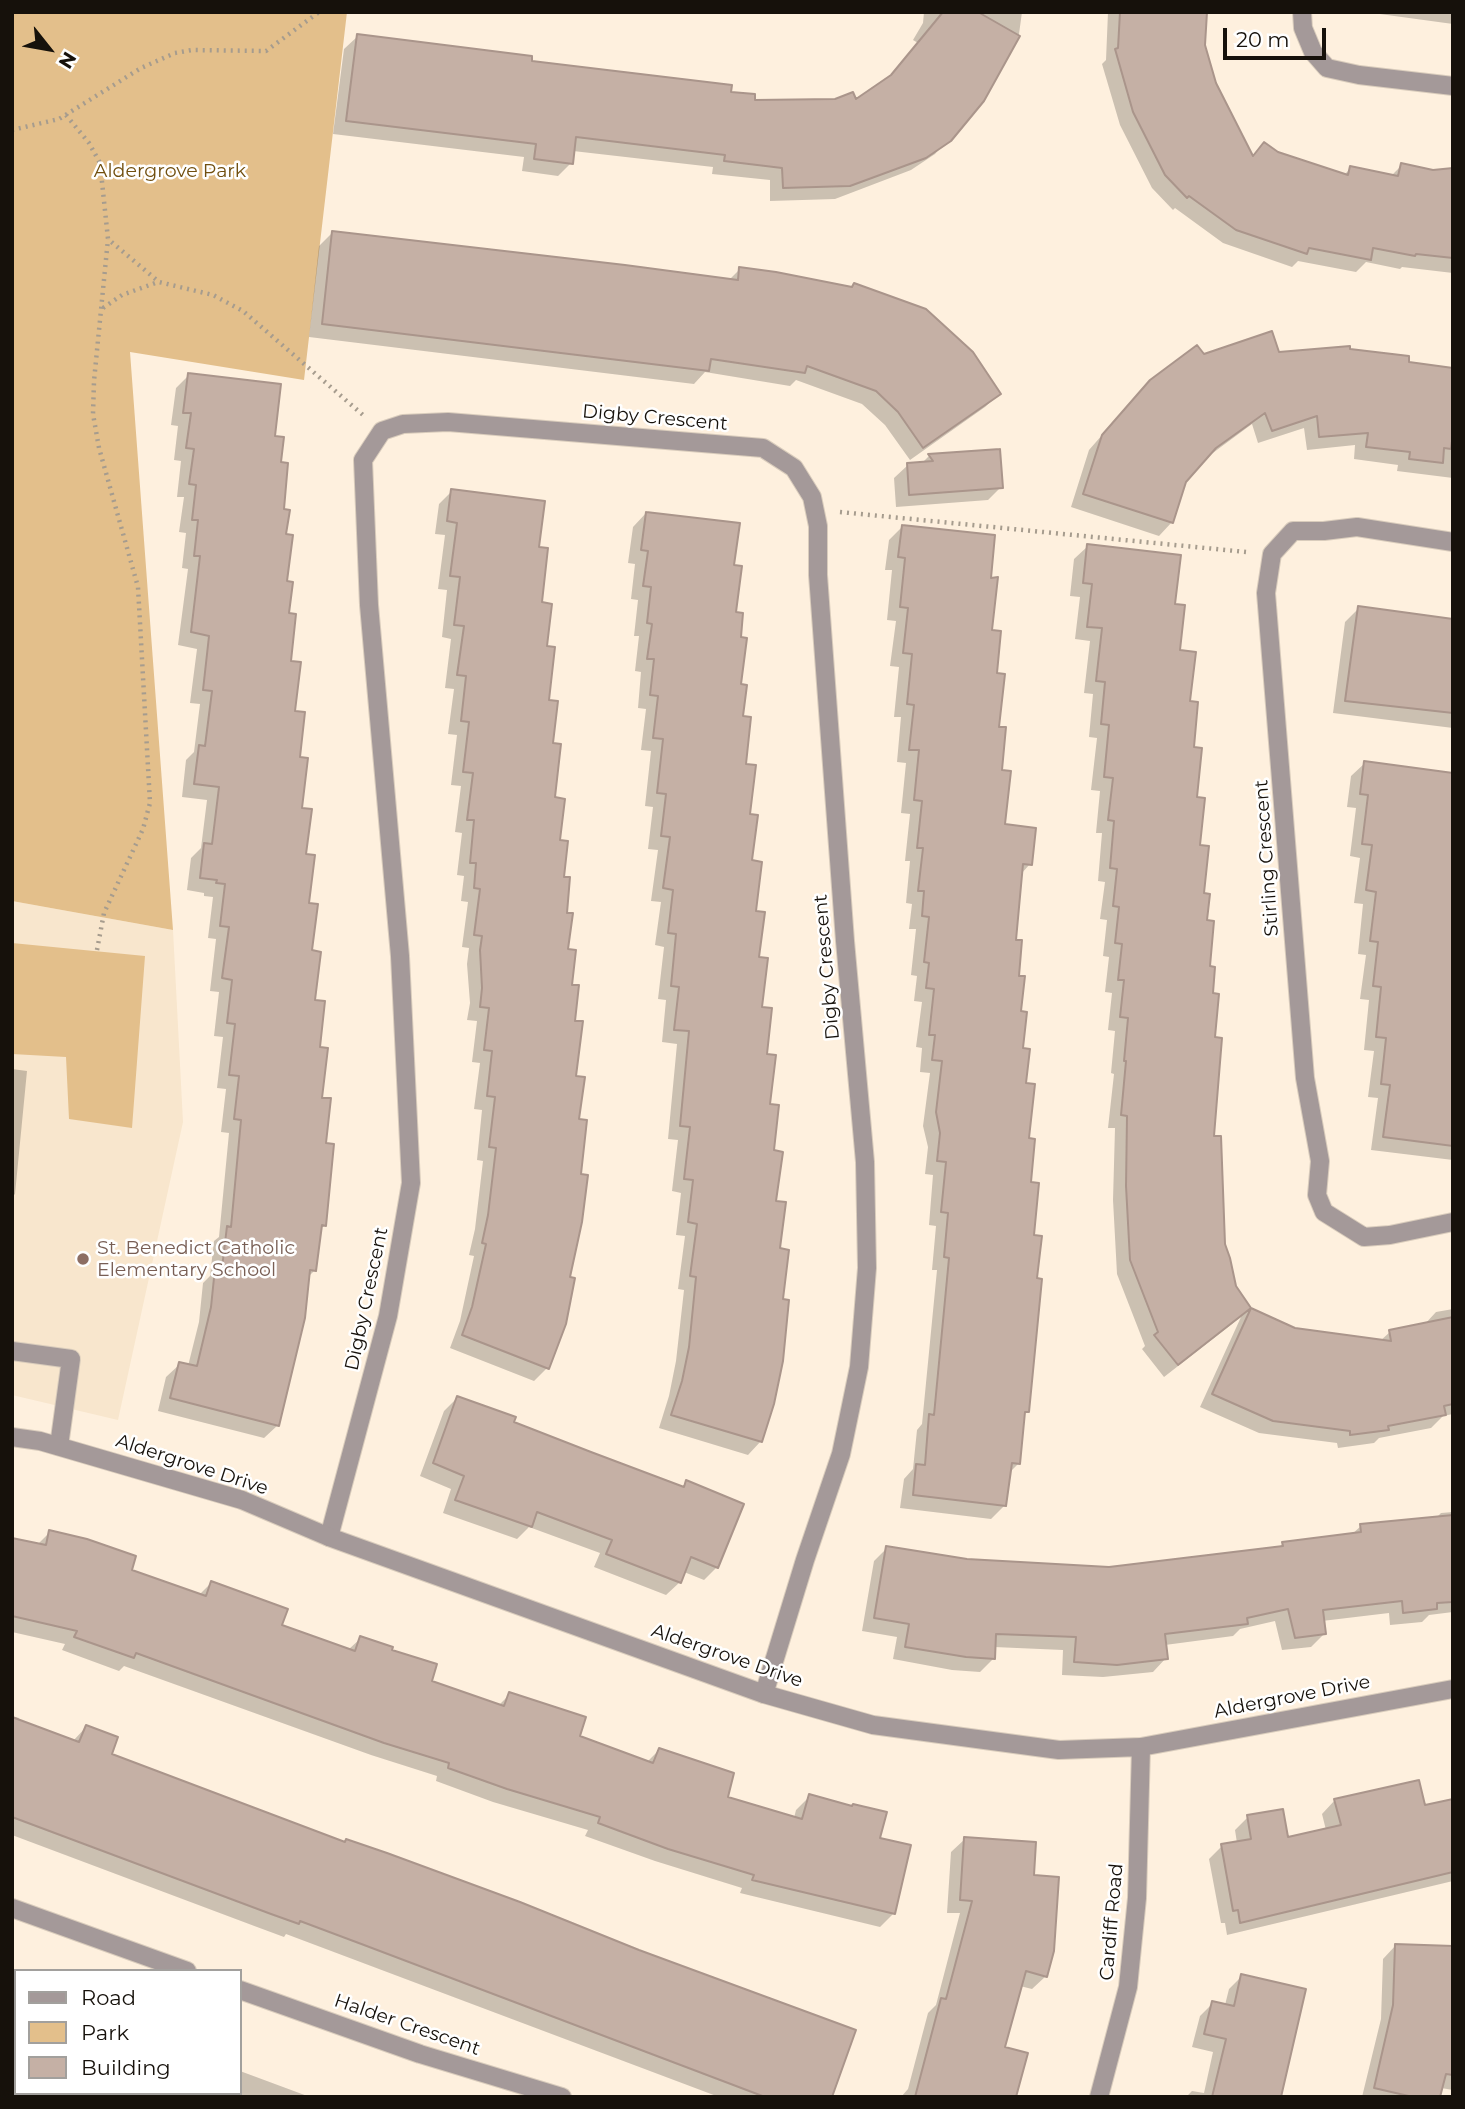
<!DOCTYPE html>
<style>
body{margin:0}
#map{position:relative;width:1465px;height:2109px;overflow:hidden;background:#fef0de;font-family:Montserrat,sans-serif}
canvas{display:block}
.frame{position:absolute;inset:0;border:14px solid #16110b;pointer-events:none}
.legend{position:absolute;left:14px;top:1969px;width:228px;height:126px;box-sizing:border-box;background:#fff;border:2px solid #a2a09d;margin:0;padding:9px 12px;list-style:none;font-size:21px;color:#16110b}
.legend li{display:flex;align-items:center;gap:14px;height:35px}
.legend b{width:35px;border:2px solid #a2a09d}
.north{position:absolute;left:14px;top:14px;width:70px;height:70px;-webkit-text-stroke:5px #fff;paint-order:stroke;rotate:121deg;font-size:19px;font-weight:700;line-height:28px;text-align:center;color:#16110b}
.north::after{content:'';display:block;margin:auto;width:24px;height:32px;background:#16110b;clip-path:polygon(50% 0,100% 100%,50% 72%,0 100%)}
.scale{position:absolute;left:1223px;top:28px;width:103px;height:32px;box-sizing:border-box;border:4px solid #16110b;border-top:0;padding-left:9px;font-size:21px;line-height:24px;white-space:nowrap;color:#16110b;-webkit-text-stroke:5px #fff;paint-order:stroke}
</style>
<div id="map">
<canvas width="1465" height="2109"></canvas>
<div class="frame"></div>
<ul class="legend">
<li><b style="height:9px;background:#a49999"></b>Road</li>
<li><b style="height:19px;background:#e3bf8b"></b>Park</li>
<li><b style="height:19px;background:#c5b0a5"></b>Building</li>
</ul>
<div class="north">N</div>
<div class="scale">20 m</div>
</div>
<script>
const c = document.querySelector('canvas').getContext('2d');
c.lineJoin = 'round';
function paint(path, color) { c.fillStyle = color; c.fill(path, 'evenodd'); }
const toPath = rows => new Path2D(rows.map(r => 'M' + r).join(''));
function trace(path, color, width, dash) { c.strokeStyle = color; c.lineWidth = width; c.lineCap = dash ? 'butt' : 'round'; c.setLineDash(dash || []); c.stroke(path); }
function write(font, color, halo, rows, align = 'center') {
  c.font = font + ' Montserrat,sans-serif'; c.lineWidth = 5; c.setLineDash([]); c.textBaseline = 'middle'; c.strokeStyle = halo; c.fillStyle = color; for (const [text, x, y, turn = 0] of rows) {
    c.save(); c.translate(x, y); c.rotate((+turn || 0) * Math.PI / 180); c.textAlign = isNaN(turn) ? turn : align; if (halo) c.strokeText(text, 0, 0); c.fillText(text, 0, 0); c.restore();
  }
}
const built = toPath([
 [12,901,173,930,183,1122,118,1420,12,1395]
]);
const green = toPath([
 [12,12,347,12,304,380,130,352,173,930,12,901],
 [12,943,145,956,132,1128,69,1119,66,1057,12,1054]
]);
const shadow = toPath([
 [924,12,1022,12,1019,34,982,100,935,154,911,170,835,199,770,201,770,180,712,174,713,167,573,151,571,163,558,176,522,171,524,157,333,134,344,49,358,36,729,93,753,102,855,101,887,80,918,43,913,40,923,23],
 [1108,12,1205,12,1203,45,1214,83,1252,156,1264,144,1277,154,1343,176,1351,168,1391,176,1402,165,1433,172,1453,171,1453,273,1402,267,1400,269,1366,262,1356,272,1298,261,1292,267,1223,243,1175,208,1173,210,1152,188,1120,125,1102,64,1106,60],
 [1365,12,1453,12,1453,24],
 [332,233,728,281,740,269,999,394,985,407,910,460,885,425,862,404,796,380,790,386,705,372,694,384,309,337,319,246],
 [1349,351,1407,364,1453,369,1453,478,1397,471,1398,465,1354,459,1355,445,1307,450,1304,428,1258,443,1252,424,1206,458,1185,481,1172,522,1159,536,1071,507,1089,450,1137,395,1203,356],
 [189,375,274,438,279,463,289,662,318,1049,324,1144,325,1225,320,1229,315,1270,308,1277,278,1425,264,1438,158,1411,166,1377,180,1364,188,1366,199,1322,203,1283,210,1276,214,1241,219,1237,229,1133,221,1132,226,1089,217,1088,223,1037,214,1036,219,992,210,991,216,939,208,938,213,897,204,896,204,893,187,890,191,858,201,848,207,800,182,797,186,760,194,752,200,704,190,703,197,649,178,645,188,569,182,568,186,533,179,532,184,497,177,497,181,461,174,460,178,426,171,425,176,388],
 [999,450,1001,487,988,500,896,507,894,478,908,465,921,464,929,456],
 [452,491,537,549,551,744,553,799,562,878,570,986,547,1368,534,1381,450,1348,460,1321,474,1256,469,1255,475,1229,483,1161,477,1160,482,1110,474,1109,480,1063,472,1062,477,1021,467,1020,470,1003,467,964,469,948,462,947,468,902,461,901,464,876,457,875,462,833,455,832,461,786,451,785,457,735,448,734,454,689,445,688,451,639,442,637,447,590,438,589,445,535,435,534,439,504],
 [646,513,732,566,774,1202,761,1441,748,1455,659,1428,669,1396,676,1361,684,1290,678,1289,685,1236,676,1235,681,1193,672,1191,678,1140,668,1139,677,1044,662,1042,666,1000,658,999,664,947,655,945,661,902,651,901,658,850,648,849,653,807,645,806,651,751,641,750,646,709,638,708,641,672,635,671,639,636,634,636,638,600,631,599,635,564,628,563,633,527],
 [902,527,989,580,1003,826,1030,864,1021,874,1014,941,1032,1236,1027,1411,1023,1415,1019,1463,1009,1473,1005,1505,991,1519,900,1508,904,1479,913,1469,917,1430,922,1424,937,1270,932,1270,936,1226,929,1225,933,1175,925,1174,928,1147,923,1126,930,1073,920,1072,922,1048,916,1047,922,1002,914,1001,917,976,911,975,916,929,909,929,912,904,906,903,910,861,905,861,910,814,901,813,906,763,897,762,901,717,894,717,899,667,890,666,896,621,887,620,892,570,885,570,889,540],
 [1088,546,1173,606,1178,652,1188,703,1211,995,1212,1137,1223,1244,1235,1287,1250,1309,1295,1329,1380,1341,1390,1332,1424,1325,1436,1312,1453,1309,1453,1414,1443,1416,1431,1428,1379,1438,1374,1443,1338,1448,1337,1443,1259,1433,1200,1407,1241,1317,1164,1377,1142,1349,1145,1346,1117,1274,1113,1200,1115,1128,1108,1128,1114,1074,1111,1073,1115,1031,1108,1030,1112,993,1105,992,1109,957,1103,956,1107,920,1100,919,1105,882,1098,881,1102,833,1096,833,1100,791,1091,790,1097,738,1089,737,1093,694,1084,693,1090,641,1075,639,1080,597,1070,596,1074,559],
 [1359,608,1453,621,1453,728,1333,713,1345,622],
 [1365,763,1453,817,1453,1160,1371,1150,1378,1098,1368,1097,1374,1051,1364,1050,1369,1000,1360,999,1366,955,1358,954,1363,904,1354,903,1360,858,1350,856,1356,808,1347,807,1351,776],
 [12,1069,27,1071,15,1194,12,1197],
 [457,1398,512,1423,682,1488,687,1483,717,1567,704,1580,684,1572,680,1582,666,1595,594,1567,600,1553,529,1527,517,1539,443,1513,451,1489,420,1476,444,1411],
 [1453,1512,1453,1612,1429,1615,1422,1622,1390,1625,1389,1613,1322,1621,1324,1634,1311,1647,1282,1650,1275,1621,1240,1629,1233,1636,1165,1645,1166,1658,1153,1672,1103,1677,1062,1675,1063,1650,994,1647,993,1659,980,1672,952,1670,893,1659,897,1637,862,1631,874,1561,887,1548,967,1561,1109,1568,1278,1549,1283,1543,1351,1535,1361,1526,1436,1518,1441,1513],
 [50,1532,129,1571,199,1595,211,1583,280,1626,348,1650,361,1638,390,1651,429,1682,498,1706,510,1694,578,1737,647,1762,659,1750,726,1798,794,1818,796,1810,810,1796,878,1839,894,1913,880,1927,740,1893,742,1888,655,1861,585,1836,588,1830,493,1802,436,1781,437,1776,371,1755,124,1666,119,1671,62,1650,65,1644,12,1632,12,1543,37,1545],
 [12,1716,19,1718,18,1721,73,1741,86,1727,110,1755,344,1844,830,2097,719,2097,286,1934,284,1937,257,1927,12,1835],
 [1335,1800,1424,1807,1453,1800,1453,1881,1227,1935,1225,1923,1221,1923,1209,1859,1222,1846,1237,1843,1235,1830,1248,1817,1287,1840,1326,1830,1322,1814],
 [965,1839,1032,1877,1046,1976,1032,1989,1020,1986,1003,2048,1010,2097,901,2097,908,2089,928,2013,936,2005,960,1913,947,1913,951,1852],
 [1396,1945,1453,1948,1453,2090,1441,2088,1439,2097,1362,2097,1381,2019,1383,1959],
 [1242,1976,1281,2097,1186,2097,1192,2091,1204,2093,1213,2052,1192,2047,1200,2016,1213,2003,1225,2005,1229,1989],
 [12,1990,16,1991,16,2093,240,2093,240,2071,310,2097,12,2097]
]);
const building = toPath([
 [943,12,978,12,1020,36,984,101,951,141,926,158,850,186,783,188,782,168,724,161,725,155,576,137,573,164,534,159,536,144,346,121,357,34,532,56,532,61,732,85,731,92,755,94,755,100,835,99,853,92,856,99,891,75,943,12],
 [1120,12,1207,12,1205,45,1216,83,1253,156,1264,142,1278,152,1348,175,1350,166,1398,176,1401,163,1433,170,1453,168,1453,258,1416,254,1415,256,1373,248,1371,260,1309,248,1307,254,1236,230,1189,196,1187,198,1165,175,1133,112,1115,49,1118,48,1120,12],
 [332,231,625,265,738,280,739,267,776,272,852,287,854,283,926,309,973,352,1001,394,923,448,898,412,876,391,807,366,805,373,711,359,709,371,322,324,332,231],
 [1272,331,1279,352,1350,346,1350,349,1409,356,1409,362,1453,368,1453,433,1451,449,1444,448,1443,463,1409,459,1410,452,1366,447,1368,433,1319,437,1317,416,1272,431,1265,413,1216,448,1186,482,1173,523,1083,494,1102,435,1150,380,1197,345,1204,354,1272,331],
 [188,373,281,384,275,436,284,437,281,462,288,463,284,509,290,510,286,534,293,535,287,581,293,582,289,613,296,614,291,661,301,662,295,711,305,712,300,757,308,758,302,808,312,809,306,854,315,855,309,903,318,904,312,950,321,952,315,1000,325,1001,320,1047,328,1048,322,1098,331,1098,326,1143,334,1144,326,1226,322,1225,316,1271,310,1270,305,1318,279,1426,170,1398,179,1362,197,1366,211,1307,215,1268,222,1268,227,1226,231,1227,241,1120,234,1119,239,1076,229,1075,235,1024,227,1023,232,980,222,978,229,927,220,926,225,884,216,883,217,880,200,878,204,843,212,844,219,787,194,784,199,745,205,746,212,691,203,690,209,636,191,632,200,556,194,556,198,520,192,520,196,485,189,484,194,449,186,448,191,413,183,413,188,373],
 [1000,449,1003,488,909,495,907,463,933,461,928,454,1000,449],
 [451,489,545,501,539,547,548,548,542,602,552,604,547,646,555,647,549,700,558,701,553,743,561,744,555,797,565,799,560,840,568,841,564,877,570,877,567,913,573,913,568,949,576,950,572,985,579,985,575,1021,583,1021,576,1076,585,1077,579,1119,587,1120,581,1174,588,1175,582,1222,570,1277,575,1278,566,1324,549,1369,462,1335,472,1307,486,1244,482,1243,488,1215,496,1148,489,1147,495,1097,487,1096,492,1051,484,1050,489,1008,480,1007,482,988,480,950,482,936,474,935,480,889,474,888,476,863,470,863,474,820,467,820,473,773,463,772,469,722,461,721,466,676,457,675,464,626,454,625,460,577,450,576,457,523,447,521,451,489],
 [646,512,740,523,734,565,742,566,736,612,743,613,741,637,747,638,741,684,747,685,743,716,751,717,746,764,756,765,750,814,758,815,752,860,762,862,756,911,765,912,759,957,768,958,762,1007,772,1008,767,1054,776,1055,770,1104,779,1105,774,1150,783,1152,776,1201,786,1202,780,1248,789,1250,783,1299,789,1300,783,1361,774,1404,762,1442,671,1415,682,1381,689,1347,696,1277,690,1276,697,1224,688,1222,693,1180,684,1179,690,1127,680,1126,689,1031,674,1030,679,987,671,986,676,934,668,933,673,890,663,888,670,837,661,836,666,794,657,793,663,739,653,738,658,696,650,695,654,659,647,659,652,624,647,623,651,587,643,586,648,551,641,550,646,512],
 [902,525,995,535,991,578,998,577,992,630,1001,631,997,673,1005,674,999,727,1006,727,1002,770,1011,771,1005,824,1036,828,1032,865,1023,864,1016,940,1022,940,1019,976,1025,976,1021,1011,1027,1012,1023,1048,1030,1049,1026,1083,1035,1084,1029,1138,1035,1139,1031,1182,1039,1183,1034,1235,1042,1236,1037,1278,1042,1279,1029,1412,1025,1412,1020,1464,1012,1463,1006,1506,913,1495,916,1464,925,1465,929,1414,934,1415,949,1258,944,1257,948,1213,941,1212,946,1162,937,1161,940,1133,936,1112,942,1061,932,1060,935,1035,929,1035,934,989,926,988,929,963,924,962,929,917,922,916,924,891,918,891,923,848,917,848,922,801,914,800,919,750,909,750,914,705,907,704,912,654,903,653,908,608,900,607,905,558,898,557,902,525],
 [1087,544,1181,555,1175,604,1185,605,1180,650,1196,652,1190,701,1198,702,1194,747,1202,748,1197,797,1205,798,1200,845,1209,846,1204,893,1210,894,1207,920,1214,921,1210,966,1215,967,1213,993,1219,994,1215,1037,1222,1038,1214,1136,1221,1136,1225,1244,1230,1258,1236,1286,1251,1308,1295,1328,1391,1341,1389,1330,1453,1317,1453,1404,1444,1406,1446,1415,1388,1426,1389,1430,1350,1435,1350,1431,1273,1421,1212,1394,1251,1308,1178,1365,1154,1335,1158,1332,1130,1260,1126,1186,1127,1116,1121,1115,1126,1061,1124,1061,1128,1018,1120,1017,1124,980,1118,980,1122,944,1115,943,1119,907,1113,906,1117,869,1110,868,1114,821,1108,820,1113,778,1104,777,1109,725,1101,724,1105,682,1096,681,1102,628,1087,627,1092,584,1083,583,1087,544],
 [1358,606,1453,619,1453,713,1345,701,1358,606],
 [1364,761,1453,773,1453,1146,1383,1137,1390,1085,1381,1084,1386,1038,1376,1037,1381,987,1373,986,1378,942,1370,941,1376,892,1366,890,1372,845,1362,844,1368,795,1360,794,1364,761],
 [457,1396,516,1417,514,1422,591,1452,684,1487,686,1480,744,1504,718,1568,691,1557,681,1583,606,1554,612,1540,537,1512,532,1527,455,1500,464,1476,433,1463,457,1396],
 [1453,1515,1453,1602,1437,1603,1437,1609,1403,1613,1402,1601,1323,1610,1326,1634,1295,1638,1288,1609,1247,1618,1248,1624,1165,1634,1168,1659,1117,1665,1074,1662,1076,1637,996,1634,995,1659,966,1657,905,1647,909,1624,874,1618,886,1546,967,1559,1109,1567,1283,1546,1282,1542,1361,1532,1360,1524,1453,1515],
 [49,1530,87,1539,136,1556,132,1570,206,1596,211,1581,288,1609,282,1625,355,1651,360,1636,393,1647,392,1650,437,1664,432,1681,504,1706,509,1692,586,1717,580,1736,653,1763,659,1748,734,1773,728,1797,802,1819,809,1794,852,1806,853,1804,887,1812,880,1838,911,1845,895,1914,752,1880,754,1875,668,1849,598,1823,600,1817,507,1789,448,1768,449,1763,384,1743,136,1653,134,1658,74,1637,77,1631,12,1616,12,1538,46,1545,49,1530],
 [12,1717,79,1742,86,1725,118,1737,112,1754,345,1842,346,1839,387,1853,520,1902,639,1950,856,2030,832,2097,765,2097,364,1945,300,1921,299,1924,271,1914,12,1817,12,1717],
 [1419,1780,1425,1805,1453,1799,1453,1872,1240,1923,1238,1910,1233,1911,1221,1844,1251,1839,1247,1815,1283,1809,1288,1837,1341,1825,1334,1799,1419,1780],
 [964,1837,1036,1842,1034,1875,1059,1877,1054,1951,1047,1977,1026,1971,1005,2047,1028,2053,1016,2097,915,2097,941,1998,946,1999,972,1901,960,1900,964,1837],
 [1395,1944,1453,1946,1453,2075,1446,2074,1440,2097,1413,2097,1374,2088,1393,2005,1395,1944],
 [1241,1974,1306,1989,1281,2097,1212,2097,1226,2039,1204,2034,1212,2001,1234,2006,1241,1974]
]);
const path = toPath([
 [66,115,89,143,100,163,108,239,159,282,213,295,243,311,363,415],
 [12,130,59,119,141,68,175,53,192,50,266,51,319,12],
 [103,308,122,295,158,282],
 [840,512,1246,552],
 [97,950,104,913,143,829,150,803,138,587,99,448,93,414,94,381,108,239]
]);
const service = toPath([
 [12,1351,71,1359,59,1446]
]);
const minor = toPath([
 [1302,12,1303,28,1313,52,1327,68,1359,75,1453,86],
 [1453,542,1357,527,1324,531,1293,531,1272,554,1266,593,1305,1078,1320,1161,1317,1195,1324,1212,1364,1237,1390,1235,1453,1222],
 [329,1537,388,1316,411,1183,400,956,369,605,363,460,382,431,403,424,448,422,763,448,794,468,812,497,818,526,818,575,845,941,865,1162,867,1268,859,1367,841,1454,805,1560,764,1694],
 [12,1908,187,1971],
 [240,1990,420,2054,562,2097]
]);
const tertiary = toPath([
 [12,1437,40,1441,242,1500,329,1537,764,1694,873,1725,1059,1750,1141,1747,1453,1689],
 [1099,2097,1128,1987,1137,1898,1141,1747]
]);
const markers = [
 [83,1259,7,"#8d6e63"]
];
const parkNames = [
 ["Aldergrove Park",170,171]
];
const streetNames = [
 ["Digby Crescent",655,418,5],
 ["Stirling Crescent",1267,858,-94],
 ["Digby Crescent",827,967,-95],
 ["Digby Crescent",367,1299,-78],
 ["Aldergrove Drive",192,1465,18],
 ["Aldergrove Drive",727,1656,19],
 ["Aldergrove Drive",1292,1697,-11],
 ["Cardiff Road",1112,1922,-85],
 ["Halder Crescent",407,2025,19]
];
const educationNames = [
 ["St. Benedict Catholic",97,1248],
 ["Elementary School",97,1270]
];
paint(built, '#f8e6cd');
paint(green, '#e3bf8b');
paint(shadow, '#0003');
paint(building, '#c5b0a5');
trace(building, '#aa958b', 2);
trace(service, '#d9ccbc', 20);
trace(minor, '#d9ccbc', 20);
trace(tertiary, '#d9ccbc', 20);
trace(path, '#a69c8e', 4.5, [2, 5]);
trace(service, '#a49999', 18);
trace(minor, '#a49999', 18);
trace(tertiary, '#a49999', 18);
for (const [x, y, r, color] of markers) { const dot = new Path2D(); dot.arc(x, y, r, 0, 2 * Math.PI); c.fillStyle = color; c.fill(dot); trace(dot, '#fff', 2.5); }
write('19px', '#714f0f', '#fff', parkNames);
write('19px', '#16110b', '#fff', streetNames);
write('19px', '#785e54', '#fff', educationNames, 'left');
</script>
